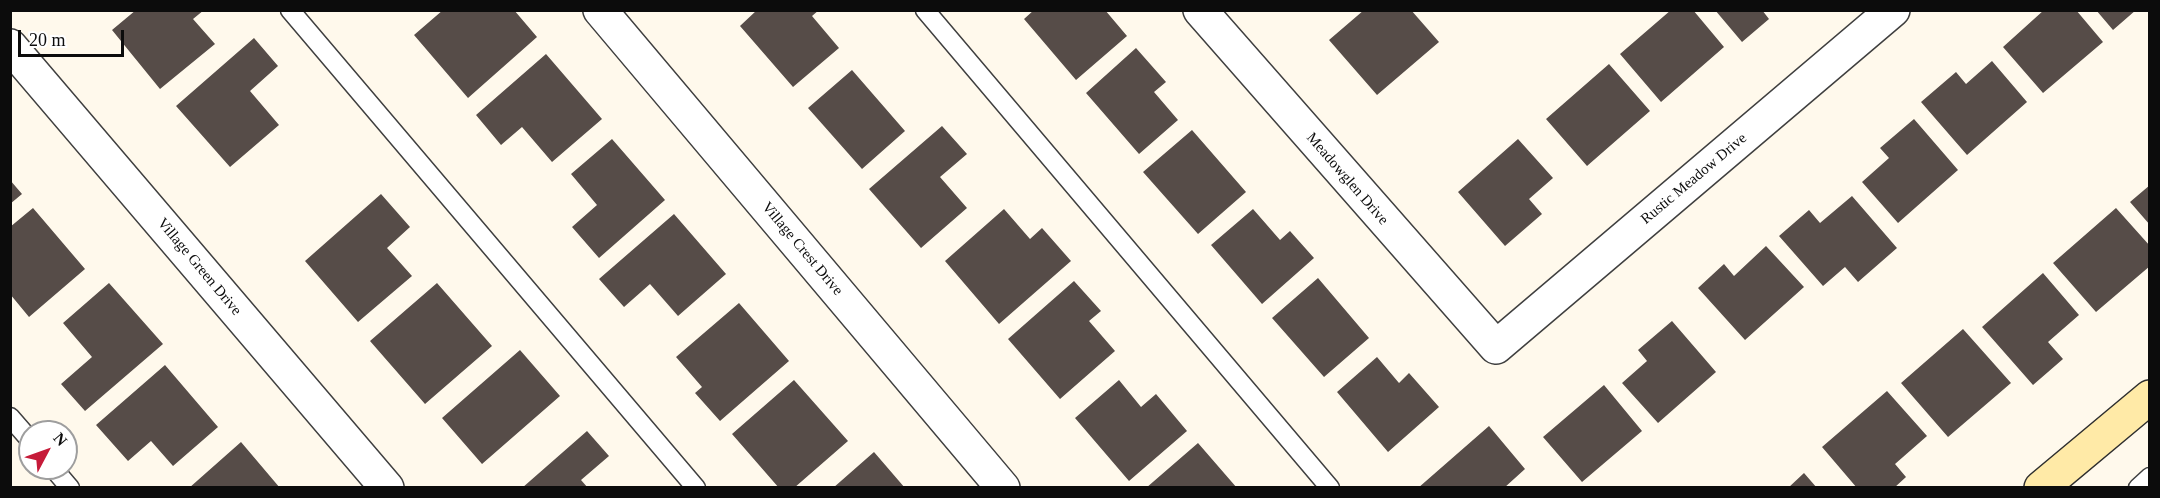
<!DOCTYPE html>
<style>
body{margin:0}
#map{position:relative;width:2160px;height:498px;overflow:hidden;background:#fff9ec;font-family:Georgia,serif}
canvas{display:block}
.frame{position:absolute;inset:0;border:12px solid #0c0c0c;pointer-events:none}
.north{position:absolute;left:18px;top:420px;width:60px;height:60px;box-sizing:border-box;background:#fff;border:2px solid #9e9e9e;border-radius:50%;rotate:49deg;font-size:16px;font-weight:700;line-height:24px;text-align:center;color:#0c0c0c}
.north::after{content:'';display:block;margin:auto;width:21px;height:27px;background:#c61b39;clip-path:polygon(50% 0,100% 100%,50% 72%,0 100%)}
.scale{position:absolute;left:18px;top:30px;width:106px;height:27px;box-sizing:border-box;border:3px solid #0c0c0c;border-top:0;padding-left:8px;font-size:18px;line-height:21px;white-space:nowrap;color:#0c0c0c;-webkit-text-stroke:4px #fff;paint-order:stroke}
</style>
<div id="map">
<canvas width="2160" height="498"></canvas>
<div class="frame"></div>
<div class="north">N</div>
<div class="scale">20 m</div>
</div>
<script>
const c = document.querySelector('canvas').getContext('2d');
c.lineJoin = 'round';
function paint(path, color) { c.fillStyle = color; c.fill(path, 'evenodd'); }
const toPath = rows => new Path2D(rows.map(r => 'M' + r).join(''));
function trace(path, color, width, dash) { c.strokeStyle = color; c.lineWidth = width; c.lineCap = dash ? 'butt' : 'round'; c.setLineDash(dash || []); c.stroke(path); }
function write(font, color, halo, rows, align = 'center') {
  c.font = font + ' Georgia,serif'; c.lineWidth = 6; c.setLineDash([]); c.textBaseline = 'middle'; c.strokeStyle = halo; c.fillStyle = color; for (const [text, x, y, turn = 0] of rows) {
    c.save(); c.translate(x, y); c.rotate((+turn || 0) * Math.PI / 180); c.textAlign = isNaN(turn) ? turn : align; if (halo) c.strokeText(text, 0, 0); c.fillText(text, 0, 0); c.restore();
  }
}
const building = toPath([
 [136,10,204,10,193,19,215,44,160,89,112,30],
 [443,10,514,10,537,37,468,98,414,35],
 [757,10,819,10,812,16,839,48,793,87,740,26],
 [1034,10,1105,10,1127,36,1076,80,1024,19],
 [1364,10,1411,10,1439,42,1377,95,1329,40],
 [1671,10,1693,10,1724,47,1661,102,1620,54],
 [1715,10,1762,10,1769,19,1742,42],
 [2044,10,2076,10,2103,42,2043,93,2003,47],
 [2096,10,2136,10,2113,30],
 [254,38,278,66,250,91,279,125,230,167,176,106],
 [1136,48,1166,82,1154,92,1178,120,1139,154,1086,93],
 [546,54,602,119,552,162,522,127,501,145,476,115],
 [1992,61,2027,102,1967,155,1921,102,1956,72,1966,84],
 [1609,64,1650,111,1587,166,1546,119],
 [852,70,905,131,862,169,808,108],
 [1914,119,1958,170,1898,223,1862,182,1889,158,1880,148],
 [942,126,967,154,940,177,967,208,921,248,869,189],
 [1192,130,1246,192,1198,234,1143,172],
 [612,139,665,200,599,258,572,227,597,205,571,174],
 [1518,139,1553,178,1529,199,1542,214,1505,246,1458,192],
 [10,180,22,194,10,204],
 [2150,185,2150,225,2130,202],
 [381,194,410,227,387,248,412,276,358,322,305,261],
 [1852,196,1897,248,1858,282,1845,267,1823,286,1779,236,1809,210,1820,223],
 [33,208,85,269,29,317,10,294,10,227],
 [2116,208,2150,246,2150,266,2096,312,2053,263],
 [1004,209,1030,239,1042,228,1071,261,999,324,945,261],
 [1253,209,1280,240,1290,231,1314,258,1262,304,1211,245],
 [674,214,726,274,678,316,650,284,624,307,599,279],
 [1766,246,1804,287,1745,340,1698,288,1724,264,1734,276],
 [2043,273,2079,315,2048,342,2063,359,2033,385,1982,327],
 [1318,278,1369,338,1324,377,1272,318],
 [1074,281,1101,311,1089,321,1115,351,1060,399,1008,339],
 [109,283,163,344,85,411,61,384,92,357,63,323],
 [437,283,492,346,425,404,370,341],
 [739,303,789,361,720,421,695,393,702,387,676,357],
 [1672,321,1716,372,1658,423,1622,383,1647,361,1638,350],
 [1963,329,2011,383,1948,437,1901,383],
 [520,350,560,396,482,464,442,418],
 [1377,357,1399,383,1409,373,1439,407,1388,452,1337,392],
 [165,365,218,427,173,466,151,441,128,461,96,425],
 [794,380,848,441,794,488,779,488,732,434],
 [1119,380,1141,407,1156,394,1187,431,1129,481,1075,418],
 [1604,385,1642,431,1582,482,1543,437],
 [1887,391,1927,436,1895,464,1906,477,1894,488,1857,488,1822,447],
 [1489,426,1525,469,1504,488,1418,488],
 [587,431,609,456,581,480,588,488,522,488],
 [241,442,280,488,189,488],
 [1198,443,1237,488,1146,488],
 [874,452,905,488,833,488],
 [1804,473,1817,488,1788,488]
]);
const lane = toPath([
 [290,10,696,488],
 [925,10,1330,488],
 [10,417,30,440],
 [53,468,70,488],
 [2138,488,2150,477]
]);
const street = toPath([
 [600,10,1003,488],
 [1200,10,1496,347,1893,10],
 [10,46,387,488]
]);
const secondary = toPath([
 [2041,488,2150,397]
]);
const streetNames = [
 ["Meadowglen Drive",1347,179,49],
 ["Rustic Meadow Drive",1694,179,-40],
 ["Village Crest Drive",802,249,50],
 ["Village Green Drive",199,267,50]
];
paint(building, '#564c48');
trace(lane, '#3f3f3f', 21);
trace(street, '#3f3f3f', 36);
trace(secondary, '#2e2e2e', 36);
trace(lane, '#fff', 18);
trace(street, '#fff', 33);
trace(secondary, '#ffeaa7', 33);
write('15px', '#0c0c0c', '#fff', streetNames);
</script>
